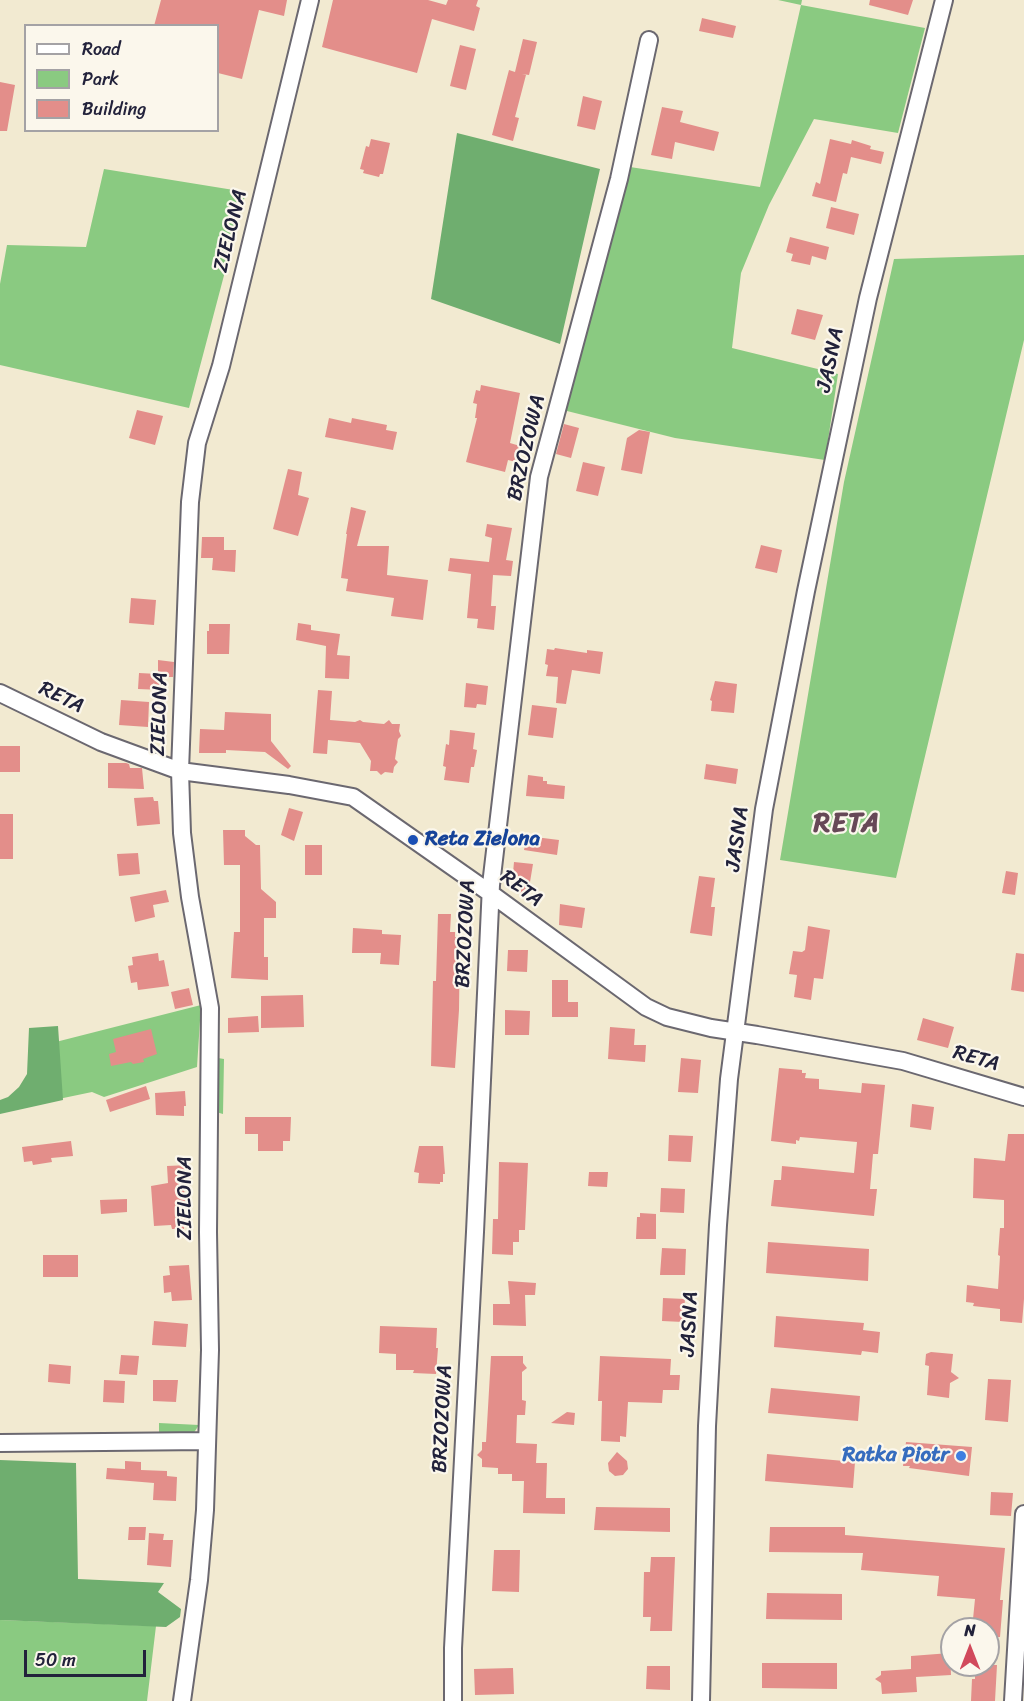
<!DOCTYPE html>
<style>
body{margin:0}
#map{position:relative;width:1024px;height:1701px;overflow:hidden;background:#f2ead1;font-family:Sriracha,sans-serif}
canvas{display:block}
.legend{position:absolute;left:24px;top:24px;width:195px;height:108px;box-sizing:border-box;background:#fbf7ec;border:2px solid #a4a2a5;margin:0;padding:8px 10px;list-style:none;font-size:18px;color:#22223b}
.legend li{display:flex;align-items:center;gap:12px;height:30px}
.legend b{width:30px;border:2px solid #a4a2a5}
.north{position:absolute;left:940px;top:1617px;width:60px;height:60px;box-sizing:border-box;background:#fbf7ec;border:2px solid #a4a2a5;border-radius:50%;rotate:0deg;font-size:16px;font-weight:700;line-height:24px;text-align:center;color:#22223b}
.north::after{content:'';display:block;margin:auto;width:21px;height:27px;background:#d1495b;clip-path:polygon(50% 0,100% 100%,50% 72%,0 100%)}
.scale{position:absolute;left:24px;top:1650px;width:122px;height:27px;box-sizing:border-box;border:3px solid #22223b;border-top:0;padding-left:8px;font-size:18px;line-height:21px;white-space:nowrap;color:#22223b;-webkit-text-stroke:4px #fbf7ec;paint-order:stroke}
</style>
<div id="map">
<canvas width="1024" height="1701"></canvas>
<ul class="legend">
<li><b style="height:8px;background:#fff"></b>Road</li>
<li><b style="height:16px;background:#8aca81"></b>Park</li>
<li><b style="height:16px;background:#e38e8a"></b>Building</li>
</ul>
<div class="north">N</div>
<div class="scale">50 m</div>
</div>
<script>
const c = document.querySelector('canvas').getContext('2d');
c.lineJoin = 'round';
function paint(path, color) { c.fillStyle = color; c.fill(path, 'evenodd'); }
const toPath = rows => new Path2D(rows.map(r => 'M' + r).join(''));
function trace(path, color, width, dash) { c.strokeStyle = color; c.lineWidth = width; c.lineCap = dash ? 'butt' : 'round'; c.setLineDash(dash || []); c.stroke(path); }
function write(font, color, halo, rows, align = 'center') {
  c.font = font + ' Sriracha,sans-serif'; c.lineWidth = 4.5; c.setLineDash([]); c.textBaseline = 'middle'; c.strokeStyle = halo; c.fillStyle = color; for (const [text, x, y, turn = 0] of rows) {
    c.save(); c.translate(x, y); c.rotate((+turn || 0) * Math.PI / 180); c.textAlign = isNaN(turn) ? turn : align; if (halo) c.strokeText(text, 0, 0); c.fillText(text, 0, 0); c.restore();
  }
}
const green = toPath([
 [778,0,802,0,801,5,925,28,898,133,814,119,769,205,741,273,732,348,838,374,825,460,675,438,563,410,630,167,760,187,801,5],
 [104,169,246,192,189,408,0,365,0,284,7,245,86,247],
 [1024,255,1024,340,896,878,780,860,844,482,894,259],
 [201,1005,197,1067,104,1097,92,1092,49,1101,40,1046],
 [218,1058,224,1059,223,1114,216,1112],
 [159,1423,199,1425,193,1434,159,1437],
 [0,1620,156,1626,147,1701,0,1701]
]);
const forest = toPath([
 [457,133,600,169,560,344,431,299],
 [58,1026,63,1100,0,1114,0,1100,8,1097,19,1087,27,1074,29,1028],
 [0,1460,76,1463,78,1579,164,1583,158,1592,181,1609,180,1617,166,1627,0,1620]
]);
const building = toPath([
 [161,0,287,0,284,16,259,10,242,79,218,73,218,26,154,26],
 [333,0,428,0,446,5,448,0,478,0,476,6,480,8,474,31,432,19,417,73,322,47],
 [870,0,913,0,908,15,869,5],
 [702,18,736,26,733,38,699,31],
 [523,39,537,42,529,75,522,74,526,75,515,117,519,118,513,141,492,135,509,70,515,72],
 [460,45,476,49,466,90,450,86],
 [0,82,15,85,7,131,0,131],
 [583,96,602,101,595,130,577,126],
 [662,107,683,111,680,122,719,132,714,151,675,142,672,159,651,155],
 [371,139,390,143,383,174,380,174,379,177,363,173,364,170,360,169,366,146,369,147],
 [830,139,851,144,852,140,871,146,870,149,884,152,881,164,851,157,847,174,843,173,836,202,812,196,816,182,820,184],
 [831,207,859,214,854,235,826,228],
 [790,237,829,247,826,260,812,256,810,265,791,261,793,254,786,252],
 [797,309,823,315,815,340,791,334],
 [481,385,520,393,510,443,520,446,516,462,508,460,505,472,466,462,477,418,475,418,477,404,473,403,476,390,480,391],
 [137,410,163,416,155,445,129,438],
 [329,418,351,423,352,418,387,425,386,430,397,432,393,450,325,437],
 [564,424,579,428,571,458,556,454],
 [639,430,650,432,642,474,621,470,627,438],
 [583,462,605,467,598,496,576,491],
 [288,469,302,472,298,495,309,498,298,536,273,529],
 [351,507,366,511,357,546,389,546,387,575,428,580,423,620,391,616,394,598,346,591,348,579,341,578,347,534,346,534],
 [487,524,512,528,506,560,513,561,511,576,493,575,491,606,496,606,494,630,477,628,478,619,467,618,471,574,448,571,450,558,489,562,492,538,485,536],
 [202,537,224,537,224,550,236,550,235,572,212,570,213,558,201,558],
 [761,545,782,550,777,573,755,568],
 [131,598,156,600,154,625,129,623],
 [298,623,311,625,311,630,340,634,337,655,350,656,349,679,325,678,326,646,296,640],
 [209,624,230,624,229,654,207,654,207,631,209,631],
 [555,648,587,653,587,650,603,652,600,674,572,670,566,704,556,703,558,677,546,676,548,665,545,664,547,649,554,650],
 [158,660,174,662,173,677,163,677,162,690,138,689,139,673,158,674],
 [715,681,737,684,734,713,711,711,712,701,710,700],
 [466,683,488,686,486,705,477,704,476,708,464,707],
 [318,690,332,691,330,720,355,722,360,720,363,722,384,724,389,720,392,724,400,724,399,731,401,736,398,739,395,759,398,762,394,767,393,773,385,772,381,775,377,771,370,771,371,761,360,743,328,740,327,754,313,753],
 [121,700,149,702,148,727,119,725],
 [532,705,557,708,553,738,528,735],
 [225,712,271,714,271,741,291,766,288,769,265,752,226,750,226,753,199,753,200,729,224,730],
 [450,730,475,733,473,749,477,750,474,767,471,767,469,783,444,780,446,767,443,766,446,744,449,745],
 [0,746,20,746,20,772,0,772],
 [108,763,126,763,129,764,130,768,142,768,144,789,108,788],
 [706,764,738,769,736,784,704,779],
 [528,775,543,777,543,781,547,781,547,784,565,786,564,799,526,796],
 [153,797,154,801,158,801,160,824,137,826,134,798],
 [289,808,303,812,294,841,281,835],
 [0,814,13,814,13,859,0,859],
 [223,830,245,830,245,836,256,845,260,845,261,889,276,902,276,918,264,918,264,957,268,957,268,980,231,978,234,932,240,932,240,865,224,865],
 [527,836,559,840,557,855,524,850],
 [305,845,322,845,322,875,305,875],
 [138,853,140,874,119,876,117,854],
 [514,862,533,864,528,894,514,892,515,884,512,884],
 [1006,871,1018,873,1015,895,1002,893],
 [699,876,715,878,711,907,715,907,712,936,690,933],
 [166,890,169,902,153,905,155,917,135,922,130,897],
 [560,904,585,908,582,928,559,925],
 [438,914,451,914,450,932,455,932,455,937,460,937,459,1010,455,1068,431,1066,433,981,436,981],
 [808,926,830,930,823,979,814,978,811,1000,794,997,797,975,789,974,793,951,802,952,805,950],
 [353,928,382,930,382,934,401,935,399,965,380,964,381,953,352,953],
 [508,950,528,950,527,972,507,971],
 [158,953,159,961,164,960,169,986,138,990,137,982,131,983,128,966,133,965,132,957],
 [1016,953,1024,954,1024,992,1011,990],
 [552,980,568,980,568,1002,578,1002,578,1017,552,1017],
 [189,988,193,1005,175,1009,171,992],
 [303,995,304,1027,261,1028,261,996],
 [505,1010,530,1011,529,1035,505,1035],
 [258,1016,259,1032,228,1033,228,1018],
 [923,1018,954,1027,948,1048,917,1040],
 [610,1027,635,1029,634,1045,646,1045,645,1062,608,1059],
 [151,1029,157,1054,143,1059,144,1062,133,1064,131,1062,111,1066,109,1054,116,1052,113,1039],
 [681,1058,701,1060,698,1093,678,1092],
 [779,1068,802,1070,802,1073,806,1073,805,1078,819,1079,819,1089,861,1093,862,1083,885,1085,878,1154,873,1154,870,1189,877,1189,874,1216,771,1206,774,1180,781,1180,782,1166,854,1173,857,1142,800,1137,799,1141,796,1140,796,1144,771,1141],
 [146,1086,150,1099,110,1112,106,1100],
 [185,1091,186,1106,184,1106,184,1116,156,1115,155,1093],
 [912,1104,934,1107,931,1130,910,1127],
 [245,1117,291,1117,290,1141,283,1141,283,1151,258,1151,258,1134,245,1134],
 [1008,1134,1024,1134,1024,1299,1022,1323,1000,1321,1000,1309,973,1306,974,1303,966,1302,967,1285,998,1289,1000,1256,998,1255,1000,1228,1004,1228,1004,1200,973,1198,974,1158,1005,1161],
 [669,1135,693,1136,691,1162,668,1161],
 [71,1141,73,1156,51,1158,52,1162,33,1165,32,1161,24,1162,22,1147],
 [419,1146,443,1146,445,1174,443,1174,443,1182,440,1182,440,1184,418,1183,419,1173,414,1172],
 [499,1162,528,1163,525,1230,519,1230,519,1242,513,1242,513,1255,492,1254,493,1219,498,1219],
 [189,1165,191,1186,184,1186,186,1225,184,1225,184,1229,172,1229,171,1225,154,1226,151,1186,168,1183,167,1166],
 [589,1172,608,1172,607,1187,588,1186],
 [661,1188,685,1189,684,1213,660,1212],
 [127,1199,127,1212,101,1214,100,1200],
 [640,1213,656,1214,656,1239,636,1239,637,1217,640,1217],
 [768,1242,869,1249,868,1281,766,1273],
 [662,1248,686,1249,685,1275,660,1275],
 [43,1255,78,1255,78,1277,43,1277],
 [189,1265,192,1300,172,1301,171,1292,164,1293,163,1276,170,1275,169,1266],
 [508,1281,536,1283,535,1295,525,1295,526,1326,493,1325,493,1304,510,1304],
 [663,1298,685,1299,683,1322,662,1321],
 [776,1316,864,1323,863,1330,880,1332,878,1353,862,1351,861,1355,774,1347],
 [154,1321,188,1324,186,1347,152,1345],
 [380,1326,437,1328,436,1348,438,1348,436,1374,413,1373,414,1370,396,1370,396,1354,379,1353],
 [931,1352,953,1354,951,1372,959,1378,950,1383,949,1398,927,1395,929,1366,925,1365,926,1354],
 [121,1355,139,1356,137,1375,119,1374],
 [491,1356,523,1356,523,1363,527,1368,522,1372,522,1400,526,1401,525,1415,517,1415,516,1443,537,1444,536,1463,547,1463,546,1498,565,1498,565,1514,523,1513,524,1481,512,1481,512,1474,498,1474,498,1468,482,1467,482,1459,477,1455,482,1450,482,1442,486,1442],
 [600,1356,671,1359,670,1375,680,1375,679,1390,663,1390,662,1403,628,1402,626,1437,620,1436,620,1442,601,1441,602,1401,598,1401],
 [49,1364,71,1366,70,1384,48,1382],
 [988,1379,1011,1380,1008,1422,985,1420],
 [104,1380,125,1381,124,1403,103,1402],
 [153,1380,178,1380,176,1402,153,1401],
 [771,1388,860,1396,858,1421,768,1413],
 [567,1412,575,1413,574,1425,551,1423],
 [906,1442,972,1447,969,1476,909,1468,910,1466,903,1466],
 [617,1452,627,1461,628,1469,623,1475,615,1476,609,1471,608,1463],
 [767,1454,855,1462,853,1488,765,1481],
 [125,1461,141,1462,141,1470,167,1471,167,1476,177,1477,176,1501,153,1500,154,1483,106,1479,107,1468,125,1469],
 [991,1492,1013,1493,1011,1516,990,1515],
 [596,1507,670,1508,670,1532,594,1530],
 [129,1527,146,1527,145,1540,128,1540],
 [770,1527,845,1527,845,1535,1005,1548,1000,1600,1003,1600,1000,1637,988,1637,988,1629,979,1629,979,1620,973,1619,975,1599,937,1596,939,1576,861,1570,863,1553,769,1552],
 [149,1533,164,1534,163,1540,173,1540,171,1567,147,1565],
 [494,1550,520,1550,519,1592,492,1591],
 [651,1557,675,1557,672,1631,650,1631,651,1617,643,1617,644,1572,650,1572],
 [767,1593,842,1594,842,1620,766,1619],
 [950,1653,951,1675,916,1677,917,1692,882,1694,881,1683,875,1679,881,1675,881,1671,911,1669,911,1656],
 [762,1663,837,1663,837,1689,762,1688],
 [975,1665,997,1665,995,1701,971,1701,972,1679,975,1679],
 [647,1666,670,1666,670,1690,646,1689],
 [513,1668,514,1694,475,1695,474,1669]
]);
const minor = toPath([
 [0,693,101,742,180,771,289,785,353,797,490,893,646,1007,667,1017,711,1028,757,1035,903,1061,1024,1097],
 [0,1443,207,1441],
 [182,1701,199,1580,205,1510,210,1350,208,1232,210,1008,190,897,182,833,180,771,190,502,197,443,221,366,310,0],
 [453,1701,453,1648,475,1232,491,885,539,477,619,179,649,40],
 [701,1701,707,1426,718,1225,729,1079,764,809,806,591,868,298,944,0],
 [1013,1701,1024,1514]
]);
const markers = [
 [413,840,6,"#1a4fb4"],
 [961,1456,6,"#3f7fe0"]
];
const streetNames = [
 ["ZIELONA",231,231,-76],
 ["JASNA",831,360,-78],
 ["BRZOZOWA",527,448,-77],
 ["RETA",61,698,26],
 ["ZIELONA",160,714,-88],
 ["JASNA",738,839,-82],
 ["RETA",521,889,37],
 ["BRZOZOWA",466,934,-87],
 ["RETA",976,1059,16],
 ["ZIELONA",186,1198,-90],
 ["JASNA",690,1324,-87],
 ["BRZOZOWA",443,1419,-87]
];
const transitNames = [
 ["Reta Zielona",425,840]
];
const shopNames = [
 ["Ratka Piotr",949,1456]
];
const districtNames = [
 ["RETA",847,824]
];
paint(green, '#8aca81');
paint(forest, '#6fae6f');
paint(building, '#e38e8a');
trace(minor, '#6b6870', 20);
trace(minor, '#fff', 16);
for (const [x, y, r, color] of markers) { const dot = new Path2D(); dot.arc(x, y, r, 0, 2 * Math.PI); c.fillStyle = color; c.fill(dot); trace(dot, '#fbf7ec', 2); }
write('21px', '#22223b', '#fbf7ec', streetNames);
write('bold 21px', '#164399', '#fbf7ec', transitNames, 'left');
write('bold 21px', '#366cbe', '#fbf7ec', shopNames, 'right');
c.letterSpacing = '1.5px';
write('bold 27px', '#664857', '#fbf7ec', districtNames);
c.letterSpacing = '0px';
</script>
